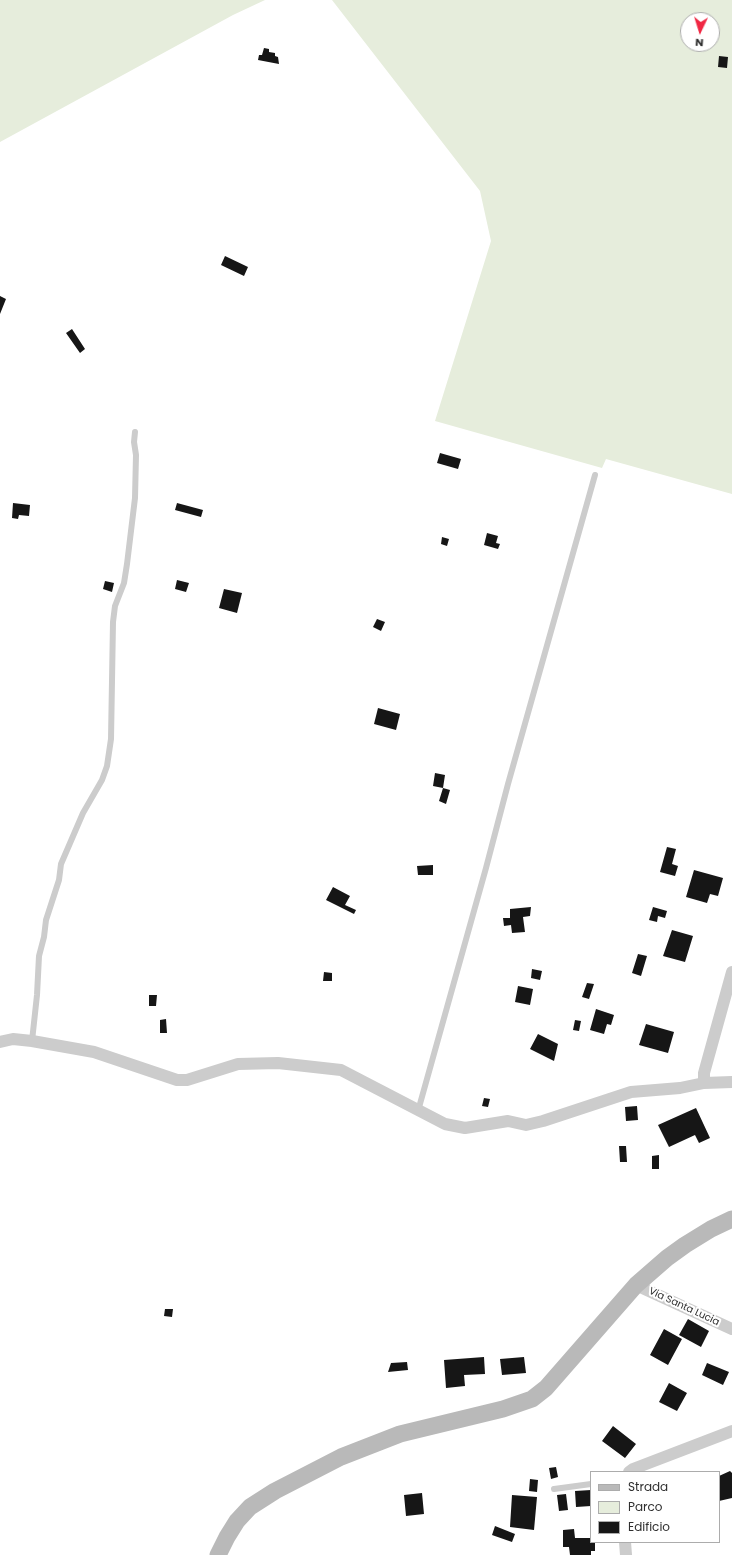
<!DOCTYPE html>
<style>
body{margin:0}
#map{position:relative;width:732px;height:1555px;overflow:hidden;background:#fff;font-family:Poppins,sans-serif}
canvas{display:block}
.legend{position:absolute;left:590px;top:1471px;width:130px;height:72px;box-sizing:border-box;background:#fff;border:1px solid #acacac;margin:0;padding:5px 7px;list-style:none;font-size:12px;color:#2f2f2f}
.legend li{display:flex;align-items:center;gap:8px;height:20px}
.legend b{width:20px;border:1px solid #acacac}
.north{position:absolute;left:680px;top:12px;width:40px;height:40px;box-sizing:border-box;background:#fff;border:1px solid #acacac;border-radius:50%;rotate:184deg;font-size:11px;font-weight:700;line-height:16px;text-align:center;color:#2f2f2f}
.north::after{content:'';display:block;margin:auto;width:14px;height:18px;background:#f02743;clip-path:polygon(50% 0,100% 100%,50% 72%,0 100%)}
</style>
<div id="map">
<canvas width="732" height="1555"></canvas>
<ul class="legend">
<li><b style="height:5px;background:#b9b9b9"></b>Strada</li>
<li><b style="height:11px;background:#e6eddc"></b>Parco</li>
<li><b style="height:11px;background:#161616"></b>Edificio</li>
</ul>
<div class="north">N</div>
</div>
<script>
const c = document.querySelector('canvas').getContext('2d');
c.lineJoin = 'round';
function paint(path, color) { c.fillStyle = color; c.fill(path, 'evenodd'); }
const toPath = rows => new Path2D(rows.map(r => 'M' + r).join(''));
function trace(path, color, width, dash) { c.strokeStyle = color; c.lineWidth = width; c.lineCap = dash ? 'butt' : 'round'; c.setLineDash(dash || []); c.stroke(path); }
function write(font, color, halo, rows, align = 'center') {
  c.font = font + ' Poppins,sans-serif'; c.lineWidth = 4; c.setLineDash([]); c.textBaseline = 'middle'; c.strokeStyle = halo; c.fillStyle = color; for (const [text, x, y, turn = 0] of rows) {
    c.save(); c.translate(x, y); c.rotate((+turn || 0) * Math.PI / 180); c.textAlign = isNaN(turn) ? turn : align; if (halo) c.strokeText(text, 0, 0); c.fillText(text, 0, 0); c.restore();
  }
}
const green = toPath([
 [0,0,265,0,233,15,0,142],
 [332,0,732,0,732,494,606,459,602,468,435,421,491,241,480,191],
 [688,20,712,20,712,44,688,44]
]);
const building = toPath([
 [264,48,269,49,269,52,275,53,275,56,278,57,279,64,258,60,259,55,262,55],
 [719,56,728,57,727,68,718,67],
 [225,256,248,267,244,276,221,265],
 [0,296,6,299,0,314],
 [72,329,85,349,80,353,66,333],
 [440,453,461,459,458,469,437,463],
 [13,503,30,505,29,516,19,515,18,519,12,518],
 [177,503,203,510,201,517,175,510],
 [487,533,498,536,496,543,500,544,498,549,484,545],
 [442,537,449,539,447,546,441,544],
 [177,580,189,583,186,592,175,589],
 [105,581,114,583,112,592,103,589],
 [224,589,242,593,237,613,219,608],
 [377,619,385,622,381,631,373,627],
 [378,708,400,714,396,730,374,724],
 [435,773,445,775,443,788,433,786],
 [443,788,450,790,446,804,439,801],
 [667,847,676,849,672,864,678,866,675,876,660,872],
 [433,865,433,875,418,875,417,866],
 [694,870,723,878,718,896,710,894,707,903,686,897],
 [333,887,350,896,345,905,356,910,354,914,326,900],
 [531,907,530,916,523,917,525,932,512,933,511,925,504,926,503,918,510,918,510,909],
 [653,907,667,911,665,918,658,916,657,922,649,920],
 [672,930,693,936,685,962,663,956],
 [638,954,647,956,641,976,632,973],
 [532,969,542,971,540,980,531,978],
 [324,972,332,973,332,981,323,981],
 [587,983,594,984,589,999,582,997],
 [518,986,533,989,530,1005,515,1002],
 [149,995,157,995,156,1006,149,1006],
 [596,1009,614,1015,611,1025,607,1024,604,1034,590,1030],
 [166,1019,167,1033,160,1033,160,1020],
 [575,1020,581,1021,579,1031,573,1030],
 [646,1024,674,1032,668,1053,639,1045],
 [538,1034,558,1044,554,1061,530,1049],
 [484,1098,490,1099,488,1107,482,1106],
 [637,1106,638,1120,626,1121,625,1107],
 [696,1108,710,1138,699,1143,695,1135,669,1147,658,1125],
 [619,1146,626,1146,627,1162,620,1162],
 [659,1155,659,1169,652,1169,652,1156],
 [165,1309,173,1309,172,1317,164,1316],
 [688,1319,709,1331,701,1347,679,1335],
 [664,1329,682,1339,668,1365,650,1355],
 [484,1357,485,1374,464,1375,465,1386,446,1388,444,1360],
 [524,1357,526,1373,502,1375,500,1359],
 [407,1362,408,1370,388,1372,391,1363],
 [707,1363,729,1372,723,1385,702,1375],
 [669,1383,687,1393,677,1411,659,1402],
 [613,1426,636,1444,625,1458,602,1441],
 [556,1467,558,1477,551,1479,549,1468],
 [730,1471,732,1473,732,1498,719,1501,719,1476],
 [530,1479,538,1480,537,1492,529,1491],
 [591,1490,591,1506,576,1507,575,1491],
 [422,1493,424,1514,406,1516,404,1495],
 [566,1494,568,1510,559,1511,557,1495],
 [512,1495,537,1497,534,1530,510,1527],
 [495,1526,515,1534,512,1542,492,1535],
 [574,1529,575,1538,591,1538,591,1542,595,1542,595,1551,591,1551,591,1555,570,1555,569,1547,563,1547,563,1530]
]);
const lane = toPath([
 [32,1041,37,995,39,956,44,937,46,920,59,880,61,864,83,813,102,780,107,766,111,739,113,622,115,606,124,583,127,564,135,498,136,455,134,442,135,432],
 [418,1111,486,868,508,784,595,475],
 [554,1489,591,1484]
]);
const street = toPath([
 [0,1042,13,1039,32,1041,94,1052,177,1080,187,1080,238,1064,278,1063,341,1070,445,1124,465,1128,508,1121,526,1125,543,1121,631,1092,680,1088,704,1083,732,1082],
 [704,1083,704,1073,732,972],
 [636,1285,732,1329],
 [629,1472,633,1469,732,1431],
 [625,1542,626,1555]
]);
const secondary = toPath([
 [218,1555,227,1537,237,1521,250,1507,275,1491,341,1457,400,1434,503,1409,532,1399,546,1388,636,1285,667,1258,685,1245,711,1229,732,1219]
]);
const streetNames = [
 ["Via Santa Lucia",684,1307,25]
];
paint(green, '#e6eddc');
paint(building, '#161616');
trace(lane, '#ccc', 6);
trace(street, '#ccc', 12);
trace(secondary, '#b9b9b9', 17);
write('10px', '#2f2f2f', '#fff', streetNames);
</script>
